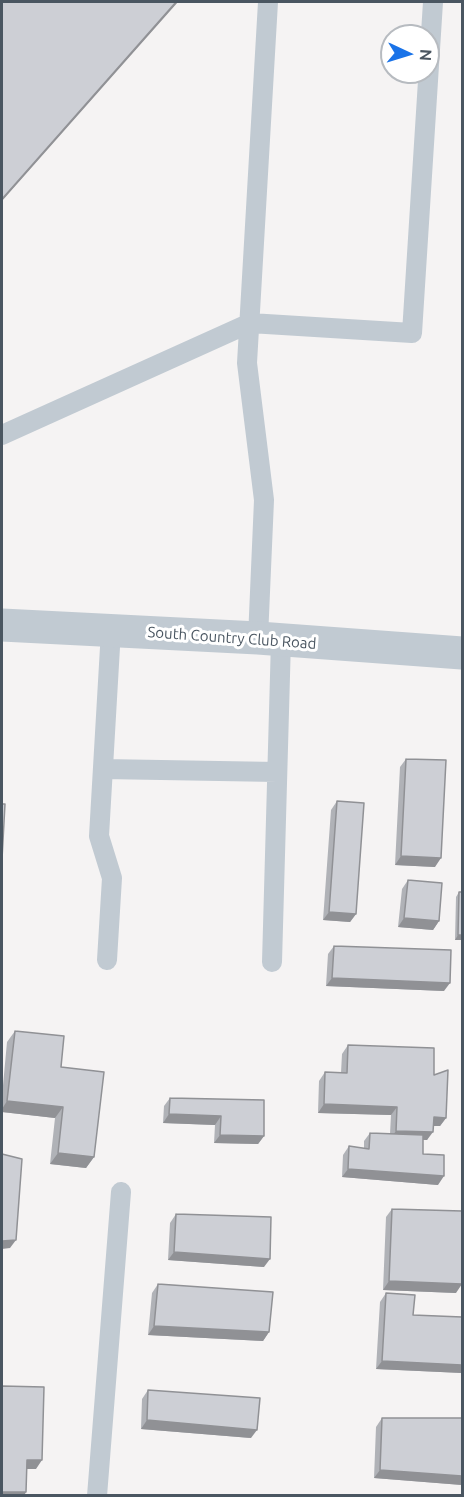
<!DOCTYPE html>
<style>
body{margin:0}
#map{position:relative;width:464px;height:1497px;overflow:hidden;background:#f5f3f3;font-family:Ubuntu,sans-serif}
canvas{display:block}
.frame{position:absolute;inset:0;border:3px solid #4a5661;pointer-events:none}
.north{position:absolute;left:380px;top:24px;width:60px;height:60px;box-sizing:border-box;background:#fff;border:2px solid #b7bbc0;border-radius:50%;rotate:94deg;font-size:16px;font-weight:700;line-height:24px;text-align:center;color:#4a5661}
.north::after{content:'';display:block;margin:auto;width:21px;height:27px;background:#1a73e8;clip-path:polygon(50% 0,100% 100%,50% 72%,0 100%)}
</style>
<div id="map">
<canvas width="464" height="1497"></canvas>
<div class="frame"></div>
<div class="north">N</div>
</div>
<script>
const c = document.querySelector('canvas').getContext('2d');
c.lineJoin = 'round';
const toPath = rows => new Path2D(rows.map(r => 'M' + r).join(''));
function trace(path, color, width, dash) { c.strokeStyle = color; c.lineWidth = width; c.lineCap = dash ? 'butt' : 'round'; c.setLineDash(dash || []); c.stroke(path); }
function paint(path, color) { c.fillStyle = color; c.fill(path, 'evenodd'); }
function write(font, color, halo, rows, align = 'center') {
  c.font = font + ' Ubuntu,sans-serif'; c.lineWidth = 6; c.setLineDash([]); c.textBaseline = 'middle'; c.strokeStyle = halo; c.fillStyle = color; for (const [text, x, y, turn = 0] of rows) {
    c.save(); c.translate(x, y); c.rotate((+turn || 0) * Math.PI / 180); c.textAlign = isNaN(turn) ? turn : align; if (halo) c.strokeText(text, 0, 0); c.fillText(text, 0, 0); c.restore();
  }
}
const service = toPath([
 [2,435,250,323,412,333,433,2],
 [258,638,264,500,247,363,268,2],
 [103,769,277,772],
 [107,960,112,878,99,836,111,630],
 [272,962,281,640],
 [97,1496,121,1192]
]);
const tertiary = toPath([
 [2,625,258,638,462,653]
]);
const wall = toPath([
 [406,759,435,867,395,865,400,767],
 [337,801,356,914,350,922,323,920,331,810],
 [408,880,439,921,433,930,398,927,402,889],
 [459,892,462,892,462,940,455,940,456,897],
 [334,946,444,991,326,986,328,954],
 [15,1031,61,1067,94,1157,86,1168,50,1164,55,1118,2,1112,2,1096,7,1042],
 [348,1045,434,1075,446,1118,440,1126,434,1126,427,1140,423,1140,423,1154,438,1185,342,1177,343,1155,349,1146,364,1148,364,1141,370,1133,390,1134,391,1115,318,1113,319,1081,325,1072,341,1073,342,1054],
 [170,1098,264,1100,264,1136,258,1144,214,1143,215,1125,163,1123,164,1106],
 [392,1209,456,1293,383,1290,386,1217],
 [176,1214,264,1267,168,1260,170,1223],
 [158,1284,269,1332,263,1341,148,1335,152,1293],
 [386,1293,413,1315,462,1317,462,1373,376,1369,380,1302],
 [148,1390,251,1438,141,1429,142,1399],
 [382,1418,462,1485,374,1478,376,1427]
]);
const shadedWall = toPath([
 [176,2,178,2,2,201,2,199],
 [401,856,441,858,435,867,395,865],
 [329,912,356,914,350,922,323,920],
 [404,918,439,921,433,930,398,927],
 [458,935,462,935,462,940,455,940],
 [332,978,450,983,444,991,326,986],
 [7,1101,63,1107,55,1118,2,1112,2,1109],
 [324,1104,397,1107,391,1115,318,1113],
 [169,1114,221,1116,215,1125,163,1123],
 [434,1117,446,1118,440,1126,428,1126],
 [396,1131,433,1132,427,1140,390,1139],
 [220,1135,264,1136,258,1144,214,1143],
 [58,1153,94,1157,86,1168,50,1164],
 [348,1169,444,1176,438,1185,342,1177],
 [16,1240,10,1248,2,1249,2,1241],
 [174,1252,270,1259,264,1267,168,1260],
 [389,1281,462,1284,456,1293,383,1290],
 [154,1326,269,1332,263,1341,148,1335],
 [382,1361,462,1365,462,1373,376,1369],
 [147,1420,257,1430,251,1438,141,1429],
 [27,1460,42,1460,36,1469,21,1469],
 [380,1470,462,1476,462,1485,374,1478],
 [2,1492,26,1492,24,1496,2,1496]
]);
const building = toPath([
 [2,2,176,2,2,199,2,2],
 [406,759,446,760,441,858,401,856,406,759],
 [337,801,364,803,356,914,329,912,337,801],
 [2,804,5,804,2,859,2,804],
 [408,880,442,883,439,921,404,918,408,880],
 [459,892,462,892,462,935,458,935,459,892],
 [334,946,451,950,450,983,332,978,334,946],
 [15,1031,64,1036,61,1067,104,1072,94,1157,58,1153,63,1107,7,1101,15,1031],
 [348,1045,434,1048,434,1075,448,1070,446,1118,434,1117,433,1132,396,1131,397,1107,324,1104,325,1072,347,1073,348,1045],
 [170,1098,264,1100,264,1136,220,1135,221,1116,169,1114,170,1098],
 [370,1133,423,1135,423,1154,444,1155,444,1176,348,1169,349,1146,369,1149,370,1133],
 [2,1154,22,1159,16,1240,2,1241,2,1154],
 [392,1209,462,1211,462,1284,389,1281,392,1209],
 [176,1214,271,1217,270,1259,174,1252,176,1214],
 [158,1284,273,1292,269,1332,154,1326,158,1284],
 [386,1293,415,1295,413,1315,462,1317,462,1365,382,1361,386,1293],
 [2,1386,44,1387,42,1460,27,1460,26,1492,2,1492,2,1386],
 [148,1390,260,1398,257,1430,147,1420,148,1390],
 [382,1418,462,1418,462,1476,380,1470,382,1418]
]);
const streetNames = [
 ["South Country Club Road",232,638,4]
];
trace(service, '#c1cad2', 20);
trace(tertiary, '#c1cad2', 33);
paint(wall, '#b0b2b7');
paint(shadedWall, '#909195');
paint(building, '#cdcfd5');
trace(building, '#909195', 1.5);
write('15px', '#4a5661', '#fff', streetNames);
</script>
